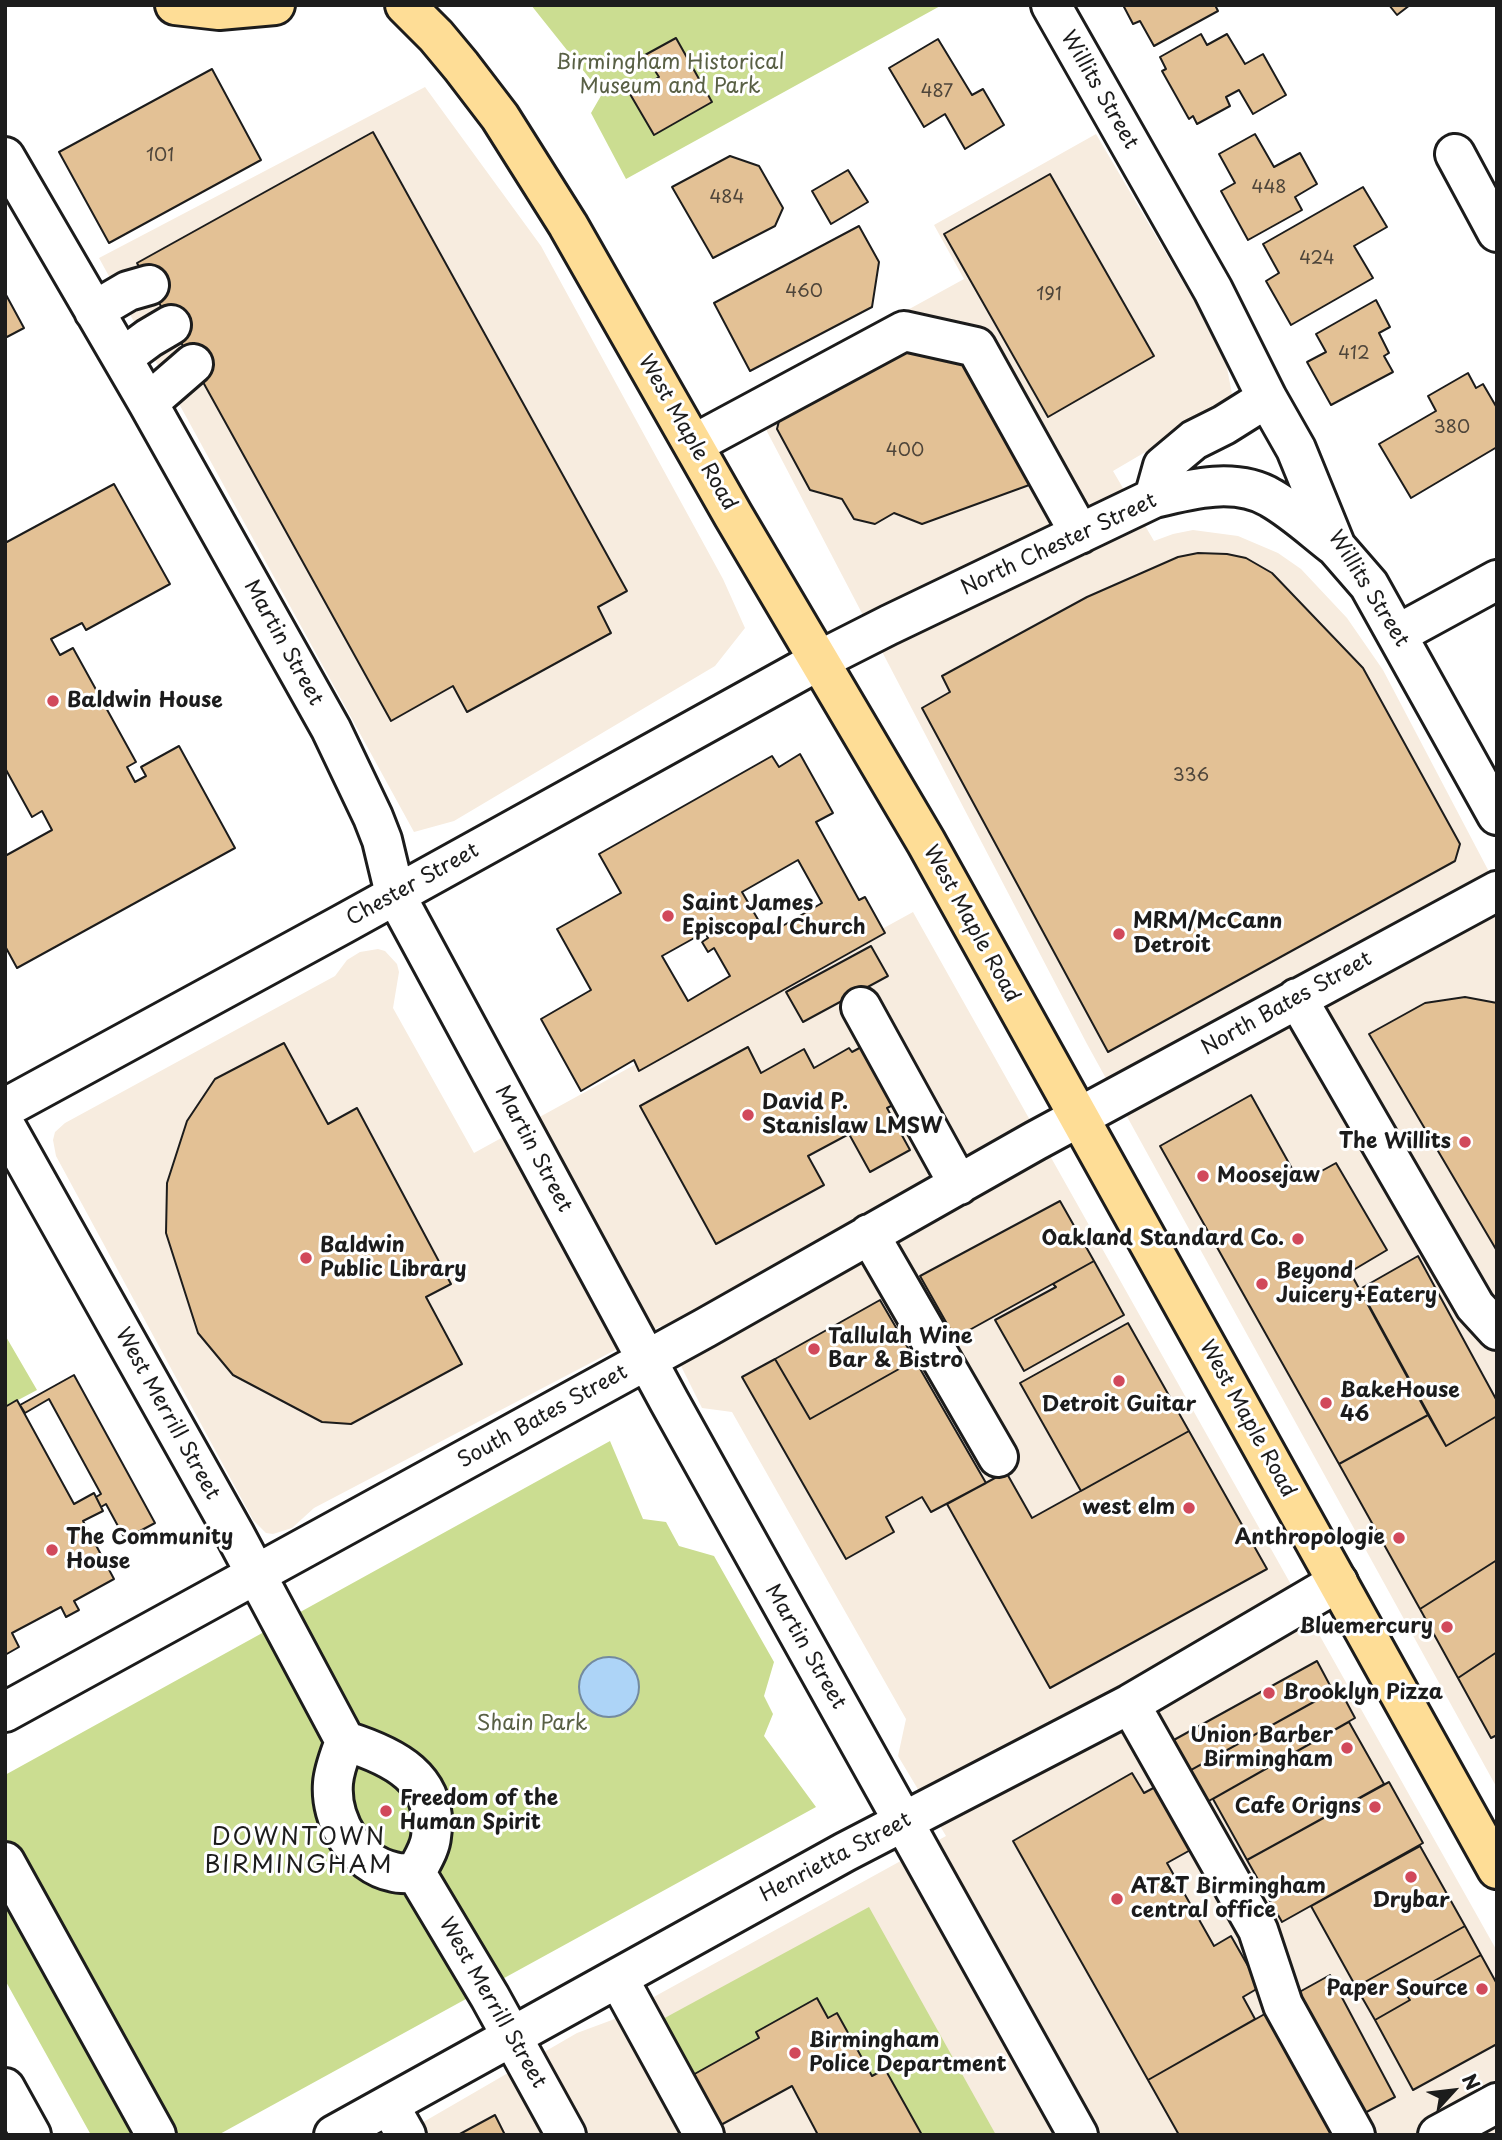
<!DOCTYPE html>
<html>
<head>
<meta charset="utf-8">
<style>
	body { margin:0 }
	#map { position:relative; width:1502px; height:2140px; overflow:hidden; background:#fff; font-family:"Playpen Sans",sans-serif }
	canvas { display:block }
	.frame { position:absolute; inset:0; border:7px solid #1c1c1c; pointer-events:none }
	.north { position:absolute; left:1418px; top:2056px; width:70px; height:70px; -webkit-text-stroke:5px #fff; paint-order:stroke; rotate:63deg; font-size:19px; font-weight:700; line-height:28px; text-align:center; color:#1c1c1c }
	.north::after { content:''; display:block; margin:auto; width:24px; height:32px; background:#1c1c1c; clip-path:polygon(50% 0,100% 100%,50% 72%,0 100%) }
</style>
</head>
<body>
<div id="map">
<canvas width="1502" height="2140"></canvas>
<div class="frame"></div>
<div class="north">N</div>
</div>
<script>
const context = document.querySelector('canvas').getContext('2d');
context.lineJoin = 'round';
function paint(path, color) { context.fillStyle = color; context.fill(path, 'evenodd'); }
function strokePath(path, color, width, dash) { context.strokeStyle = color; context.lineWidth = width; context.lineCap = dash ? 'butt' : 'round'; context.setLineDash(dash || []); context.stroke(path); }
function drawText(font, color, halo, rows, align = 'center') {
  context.font = font + ' "Playpen Sans",sans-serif'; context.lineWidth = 6; context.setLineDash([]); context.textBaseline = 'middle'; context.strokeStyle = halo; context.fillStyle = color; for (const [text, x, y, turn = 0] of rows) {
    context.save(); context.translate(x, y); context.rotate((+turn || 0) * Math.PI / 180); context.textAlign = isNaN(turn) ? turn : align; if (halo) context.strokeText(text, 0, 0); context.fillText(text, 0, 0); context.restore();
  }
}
paint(new Path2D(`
	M425,87l116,159 182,333 22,49 -30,38 -261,155 -40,11 -315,-574z
	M1096,134l118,201 11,22 7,37 -4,8 -11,8 -104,61 41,70 19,-7 20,-4 45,6 40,17 23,16 46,49 36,52 114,217v901l-410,-744 -338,-647 215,-118 -30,-54z
	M913,912l584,1039v184h-1096l176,-102 35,-13 334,-184 -48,-80 8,-37 -174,-307 -30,-4 -41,-82 -347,182 -22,20 -19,6 -7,-1 -13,-13 -13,-24 -184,-340 -3,-16 2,-8 10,-9 270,-147 12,-16 13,-8 18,-3 7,2 12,13 2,8 -6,36 81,145z`), '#f7ecdf');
paint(new Path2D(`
	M531,5h411l-316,174 -35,-66 11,-19z
	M5,1335l32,55 -32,17z
	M610,1441l33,78 23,3 13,24 35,10 60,106 -10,34 9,18 -9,22 52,71 -598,328h-127l-86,-155v-205z
	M869,1907l127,228h-74l-37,-66 -13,7 -44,-58 -11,-19 -58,39 -68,38 -30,-56z`), '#cbdd91');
const water = new Path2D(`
	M579 1687a30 30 0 1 1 60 0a30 30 0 1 1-60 0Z`);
paint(water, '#add4f7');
strokePath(water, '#738a9f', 2);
const building = new Path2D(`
	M1123,5h92l3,6 -64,35 -14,-25 -7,3z
	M1389,5h21l-13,10z
	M1201,34l6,11 20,-11 18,30 18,-10 23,41 -33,19 -14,-24 -13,7 4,9 -33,18 -4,-8 -4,3 -27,-48 4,-2 -6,-12z
	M676,38l36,64 -58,33 -24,-41 29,-17 -14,-22z
	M938,39l34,56 11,-6 21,36 -39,24 -20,-35 -21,13 -35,-59z
	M212,69l49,91 -152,83 -50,-91z
	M373,132l254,459 -29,16 13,26 -144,79 -14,-26 -62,35 -254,-458z
	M1255,134l19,33 26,-14 17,31 -22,13 7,13 -54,30 -27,-49 14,-8 -16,-29z
	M730,156l29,10 24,42 -8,18 -62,32 -41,-71z
	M848,170l20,32 -37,22 -19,-33z
	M1050,174l104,182 -106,61 -104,-183z
	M1363,187l24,40 -33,19 19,32 -82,47 -25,-44 13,-8 -16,-29z
	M859,226l20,36 -7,45 -122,64 -36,-68z
	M5,293l19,35 -19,10z
	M1376,300l14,27 -11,6 10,20 -5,3 9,16 -62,33 -24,-43 19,-10 -10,-18z
	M917,341l52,14 63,129 -110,40 -28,-11 -19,11 -21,-5 -12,-20 -32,-9 -33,-61 3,-12z
	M1468,373l8,15 7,-4 14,24v39l-86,51 -32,-54 57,-33 -8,-15z
	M114,484l56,100 -84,46 -4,-7 -31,16 9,16 13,-7 63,114 -9,5 8,15 11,-6 -5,-9 38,-21 56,102 -218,120 -12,-22v-90l47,-26 -10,-19 -10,6 -27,-49v-225z
	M1198,553l29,1 19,4 26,15 91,95 97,176 -5,17 -347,191 -186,-344 28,-16 -8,-16 145,-79 91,-40z
	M800,754l33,59 -17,9 43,78 6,-3 20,36 -246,138 -5,-11 -53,31 -40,-72 50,-29 -34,-61 64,-36 -22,-39 173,-98 7,11zM798,860l24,43 -55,32 -25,-43zM705,932l3,6 -6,4 6,10 6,-4 16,28 -42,25 -26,-45z
	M871,946l17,30 -85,46 -17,-30z
	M1465,997l32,6v248l-128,-217 56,-31z
	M284,1043l44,81 29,-16 94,176 -25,13 36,67 -111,60 -29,-2 -89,-47 -35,-42 -32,-100 1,-50 20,-62 28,-42z
	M865,1045l32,58 -10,5 23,42 -40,22 -21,-38 -41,22 16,29 -108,59 -76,-138 108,-59 13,26 43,-24 10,19 35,-20 3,4z
	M1251,1095l49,88 36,-20 51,87 -37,22 78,143 -89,49 -179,-318z
	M1060,1201l34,60 -139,77 -35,-62z
	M1418,1256l79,145v15l-51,30 -86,-157z
	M1094,1261l30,54 -100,56 -29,-51 61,-33 -3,-3z
	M880,1300l35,60 -105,59 -35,-60z
	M1128,1323l61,108 -108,60 -61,-108z
	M775,1359l35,60 105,-59 71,123 -55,29 -9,-15 -36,20 8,15 -48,27 -104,-182z
	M74,1375l81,148 -30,16 -19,-35 -5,3 -5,-10 5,-3 -52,-95 -24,14 -5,-8z
	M17,1400l57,104 20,-11 9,18 -20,10 31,58 -40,22 5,9 -13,7 -5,-10 -49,26 7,14 -14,8v-248z
	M1428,1415l18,31 51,-30v144l-77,49 -81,-145z
	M1189,1431l78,138 -217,119 -103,-184 59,-32 26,46z
	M1497,1560v92l-39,26 -38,-69z
	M1497,1652v83l-6,3 -33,-60z
	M1317,1661l16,30 -144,80 -17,-30z
	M1339,1688l16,30 -148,84 -18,-31z
	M1349,1722l35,62 -137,76 -34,-61z
	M1132,1773l12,20 15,-8 35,63 -27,15 47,83 17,-10 29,51 -17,10 12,22 -107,61 -135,-239z
	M1389,1782l34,61 -141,79 -35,-62z
	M1420,1846l45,80 -109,61 -45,-81z
	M1465,1926l16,29 -74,41 3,4 -35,20 -19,-33z
	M1481,1955l16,29v60l-84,46 -38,-70 35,-20 -3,-4z
	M1330,1975l65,122 -36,19 -65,-121z
	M817,1998l11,20 9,-5 35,63 13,-7 37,66h-104l-26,-49 -73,40 -28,-50 68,-38 -3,-6z
	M1270,2011l67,120 -7,4h-151l-31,-55z
	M495,2115l10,20h-47z`);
paint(building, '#e3c195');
strokePath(building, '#1c1c1c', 2);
const minor = new Path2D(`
	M1051,5l162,285 54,108 29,51 40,98 33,38 128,230
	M1455,154l42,78
	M5,157l143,246 183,326 42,88 9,23 13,54 274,507 409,734
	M94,311l34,-20 21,-6
	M122,358l27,-20 22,-13
	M148,403l45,-39
	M694,444l210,-113 72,16 104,187
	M1154,498l9,-32 31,-26 30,-15 43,-27
	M1398,634l99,-54
	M1297,998l178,308 22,24
	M861,1007l98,178
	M5,1108l338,-184 477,-264 69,-35 265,-127c36,-9 82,-21 117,0 23,13 44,33 65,49
	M5,1125l230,410 110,206c-5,14 -11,28 -12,42 -3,37 22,81 61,89 6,2 15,1 22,1l74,124 76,138
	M869,1234l129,223
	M1130,1704l128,226 25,75 72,130
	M5,1712l700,-384 330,-187 462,-250
	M345,1741c48,15 95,37 86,96 -1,12 -10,25 -15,36
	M5,1862l151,273
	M618,1978l86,157
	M5,2088l26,47
	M389,2105l17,30
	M334,2135l511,-283 285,-148 208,-122
	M1438,2135l59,-32`);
const major = new Path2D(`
	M175,5l44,5 56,-5
	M405,5l31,31 25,30 39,51 68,108 165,290 193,327 571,1027`);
strokePath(minor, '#1c1c1c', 44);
strokePath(major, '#1c1c1c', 44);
strokePath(minor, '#fff', 38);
strokePath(major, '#fedd96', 38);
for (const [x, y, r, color] of [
	[53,701,7,"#d1495b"],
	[668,916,7,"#d1495b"],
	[1119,934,7,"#d1495b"],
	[748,1115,7,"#d1495b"],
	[1465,1142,7,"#d1495b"],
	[1203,1176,7,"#d1495b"],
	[1298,1239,7,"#d1495b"],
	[306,1258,7,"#d1495b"],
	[1262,1284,7,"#d1495b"],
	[814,1349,7,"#d1495b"],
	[1119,1381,7,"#d1495b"],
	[1326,1403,7,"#d1495b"],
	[1189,1508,7,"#d1495b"],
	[1399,1538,7,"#d1495b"],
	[52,1550,7,"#d1495b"],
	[1447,1627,7,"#d1495b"],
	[1269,1693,7,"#d1495b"],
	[1347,1748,7,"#d1495b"],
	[1375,1807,7,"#d1495b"],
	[386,1811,7,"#d1495b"],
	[1411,1877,7,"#d1495b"],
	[1117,1899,7,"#d1495b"],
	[1482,1989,7,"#d1495b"],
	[795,2053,7,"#d1495b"]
]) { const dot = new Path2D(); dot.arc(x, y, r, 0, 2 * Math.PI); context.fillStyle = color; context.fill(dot); strokePath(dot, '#fff', 2.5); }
drawText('18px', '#4e453a', null, [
	["487",937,92],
	["101",160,156],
	["448",1269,188],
	["484",727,198],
	["424",1317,259],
	["460",804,292],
	["191",1049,295],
	["412",1354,354],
	["380",1452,428],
	["400",905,451],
	["336",1191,776]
]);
drawText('21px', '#596045', '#fff', [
	["Birmingham Historical",670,63],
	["Museum and Park",670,87],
	["Shain Park",532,1724]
]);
drawText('21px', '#1c1c1c', '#fff', [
	["Willits Street",1099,90,60],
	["West Maple Road",687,433,60],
	["North Chester Street",1059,545,-25],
	["Willits Street",1368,589,58],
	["Martin Street",283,643,61],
	["Chester Street",413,885,-29],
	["West Maple Road",971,924,61],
	["North Bates Street",1287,1004,-29],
	["Martin Street",533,1149,62],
	["West Merrill Street",167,1414,61],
	["South Bates Street",543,1417,-29],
	["West Maple Road",1247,1419,61],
	["Martin Street",805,1647,60],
	["Henrietta Street",836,1858,-28],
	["West Merrill Street",492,2003,60]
]);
drawText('bold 21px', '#1c1c1c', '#fff', [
	["Baldwin House",67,701],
	["Saint James",682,904],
	["Episcopal Church",682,928],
	["MRM/McCann",1133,922],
	["Detroit",1133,946],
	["David P.",762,1103],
	["Stanislaw LMSW",762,1127],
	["The Willits",1451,1142,"right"],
	["Moosejaw",1217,1176],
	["Oakland Standard Co.",1284,1239,"right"],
	["Baldwin",320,1246],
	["Public Library",320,1270],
	["Beyond",1276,1272],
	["Juicery+Eatery",1276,1296],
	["Tallulah Wine",828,1337],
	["Bar & Bistro",828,1361],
	["BakeHouse",1340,1391],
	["46",1340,1415],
	["Detroit Guitar",1119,1405,"center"],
	["west elm",1175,1508,"right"],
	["The Community",66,1538],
	["House",66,1562],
	["Anthropologie",1385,1538,"right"],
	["Bluemercury",1433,1627,"right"],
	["Brooklyn Pizza",1283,1693],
	["Union Barber",1333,1736,"right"],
	["Birmingham",1333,1760,"right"],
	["Freedom of the",400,1799],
	["Human Spirit",400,1823],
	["Cafe Origns",1361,1807,"right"],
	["AT&T Birmingham",1131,1887],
	["central office",1131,1911],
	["Drybar",1411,1901,"center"],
	["Paper Source",1468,1989,"right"],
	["Birmingham",809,2041],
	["Police Department",809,2065]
], 'left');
context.letterSpacing = '2px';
drawText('24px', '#1c1c1c', '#fff', [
	["DOWNTOWN",299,1838],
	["BIRMINGHAM",299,1866]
]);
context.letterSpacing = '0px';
</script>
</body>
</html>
